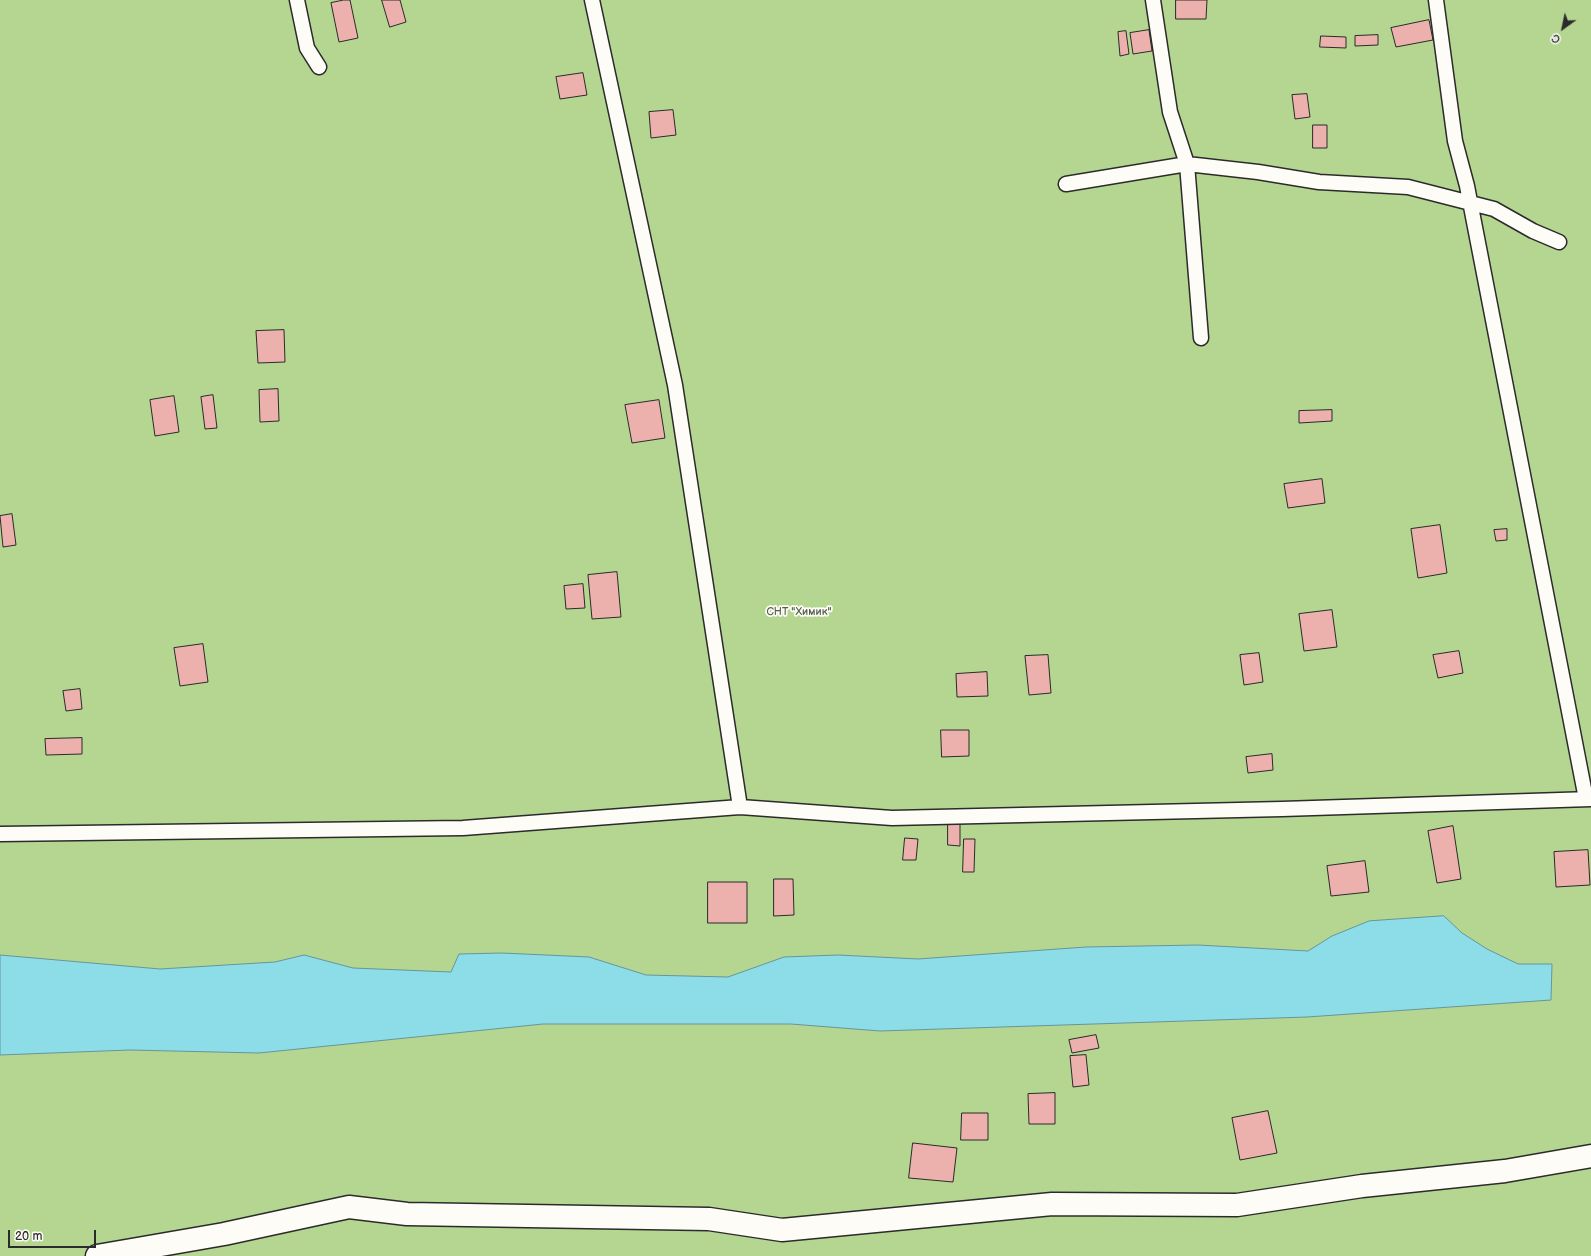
<!DOCTYPE html>
<html>
<head>
<meta charset="utf-8">
<style>
	body { margin:0 }
	#map { position:relative; width:1591px; height:1256px; overflow:hidden; background:#fdfcf7; font-family:"Balsamiq Sans",sans-serif }
	canvas { display:block }
	.north { position:absolute; left:1543px; top:8px; width:40px; height:40px; -webkit-text-stroke:3px #fdfcf7; paint-order:stroke; rotate:213deg; font-size:11px; font-weight:700; line-height:16px; text-align:center; color:#2b2b2b }
	.north::after { content:''; display:block; margin:auto; width:14px; height:18px; background:#2b2b2b; clip-path:polygon(50% 0,100% 100%,50% 72%,0 100%) }
	.scale { position:absolute; left:8px; top:1230px; width:88px; height:18px; box-sizing:border-box; border:2px solid #2b2b2b; border-top:0; padding-left:5px; font-size:12px; line-height:14px; white-space:nowrap; color:#2b2b2b; -webkit-text-stroke:3px #fdfcf7; paint-order:stroke }
</style>
</head>
<body>
<div id="map">
<canvas width="1591" height="1256"></canvas>
<div class="north">С</div>
<div class="scale">20 m</div>
</div>
<script>
const context = document.querySelector('canvas').getContext('2d');
context.lineJoin = 'round';
function paint(path, color) { context.fillStyle = color; context.fill(path, 'evenodd'); }
function strokePath(path, color, width, dash) { context.strokeStyle = color; context.lineWidth = width; context.lineCap = dash ? 'butt' : 'round'; context.setLineDash(dash || []); context.stroke(path); }
function drawText(font, color, halo, rows, align = 'center') {
  context.font = font + ' "Balsamiq Sans",sans-serif'; context.lineWidth = 3.5; context.setLineDash([]); context.textBaseline = 'middle'; context.strokeStyle = halo; context.fillStyle = color; for (const [text, x, y, turn = 0] of rows) {
    context.save(); context.translate(x, y); context.rotate((+turn || 0) * Math.PI / 180); context.textAlign = isNaN(turn) ? turn : align; if (halo) context.strokeText(text, 0, 0); context.fillText(text, 0, 0); context.restore();
  }
}
paint(new Path2D(`
	M0,0h1591v1256h-1591z`), '#b4d690');
const water = new Path2D(`
	M1444,916l18,17 25,16 31,15h34l-1,36 -244,17 -427,14 -89,-7h-248l-284,29 -130,-3 -129,5v-100l160,14 115,-7 29,-7 49,13 98,4 8,-18 43,-1 87,4 57,18 82,2 56,-20 54,-2 80,4 168,-12 112,-2 110,6 24,-15 37,-15z`);
paint(water, '#8ddde8');
strokePath(water, '#66969c', 1);
const building = new Path2D(`
	M344,0h6l8,38 -19,4 -8,-39z
	M382,0h18l6,22 -16,5z
	M1176,0h31l-1,19h-30z
	M1429,20l4,20 -37,7 -5,-19z
	M1149,30l3,21 -19,3 -3,-21z
	M1126,31l3,23 -9,2 -2,-24z
	M1378,35v10l-23,1v-10z
	M1321,36l25,1v11l-26,-1z
	M583,73l4,22 -27,4 -4,-22z
	M1307,94l3,23 -15,2 -3,-24z
	M673,110l3,25 -25,3 -2,-26z
	M1313,125h14v23h-14z
	M284,330l1,32 -27,1 -2,-32z
	M278,389l1,32 -19,1 -1,-32z
	M213,395l4,33 -12,1 -4,-32z
	M174,396l5,36 -24,4 -5,-36z
	M659,400l6,38 -33,5 -7,-38z
	M1332,410v11l-33,2v-12z
	M1322,479l3,24 -37,5 -4,-24z
	M12,514l4,31 -13,2 -3,-31z
	M1440,525l7,48 -29,5 -7,-49z
	M1507,529v11l-11,1 -2,-11z
	M617,572l4,45 -29,2 -4,-44z
	M583,584l2,24 -19,1 -2,-23z
	M1332,610l5,37 -33,4 -5,-37z
	M203,644l5,38 -28,4 -6,-38z
	M1459,651l4,22 -25,5 -5,-23z
	M1259,653l4,29 -19,3 -4,-30z
	M1048,655l3,38 -22,2 -4,-39z
	M987,672l1,24 -31,1 -1,-23z
	M80,689l2,20 -16,2 -3,-20z
	M941,730h28v26l-27,1z
	M82,738v16l-36,1 -1,-16z
	M1272,754l1,16 -25,3 -2,-16z
	M948,819h12v27l-12,-1z
	M1453,826l8,53 -24,4 -9,-52z
	M905,838l13,1 -2,21h-13z
	M964,839h11l-1,33h-11z
	M1588,850l2,35 -34,2 -2,-35z
	M1365,861l4,31 -38,4 -4,-30z
	M774,879h19l1,36 -20,1z
	M708,882h39v41h-39z
	M1096,1035l3,13 -27,5 -3,-13z
	M1086,1055l3,30 -16,2 -3,-31z
	M1055,1093v31h-26l-1,-30z
	M1268,1111l9,42 -37,7 -8,-42z
	M962,1113h26v27h-27z
	M913,1143l44,5 -4,34 -44,-4z`);
paint(building, '#ecb1ad');
strokePath(building, '#2b2b2b', 1);
const service = new Path2D(`
	M297,0l10,48 12,19
	M592,0l83,385 65,422
	M1153,0l17,112 17,52 14,174
	M1436,0l19,141 12,45 119,613
	M1066,184l121,-20 71,8 61,10 89,5 86,22 39,22 26,11
	M0,834l463,-6 277,-21 152,11 390,-9 309,-10`);
const minor = new Path2D(`
	M97,1256l127,-22 125,-27 58,7 302,5 73,11 270,-26 185,1 125,-19 143,-15 86,-15`);
strokePath(service, '#2b2b2b', 17);
strokePath(minor, '#2b2b2b', 25);
strokePath(service, '#fdfcf7', 14);
strokePath(minor, '#fdfcf7', 22);
drawText('11px', '#545e49', '#fdfcf7', [
	["СНТ \"Химик\"",799,612]
]);
</script>
</body>
</html>
